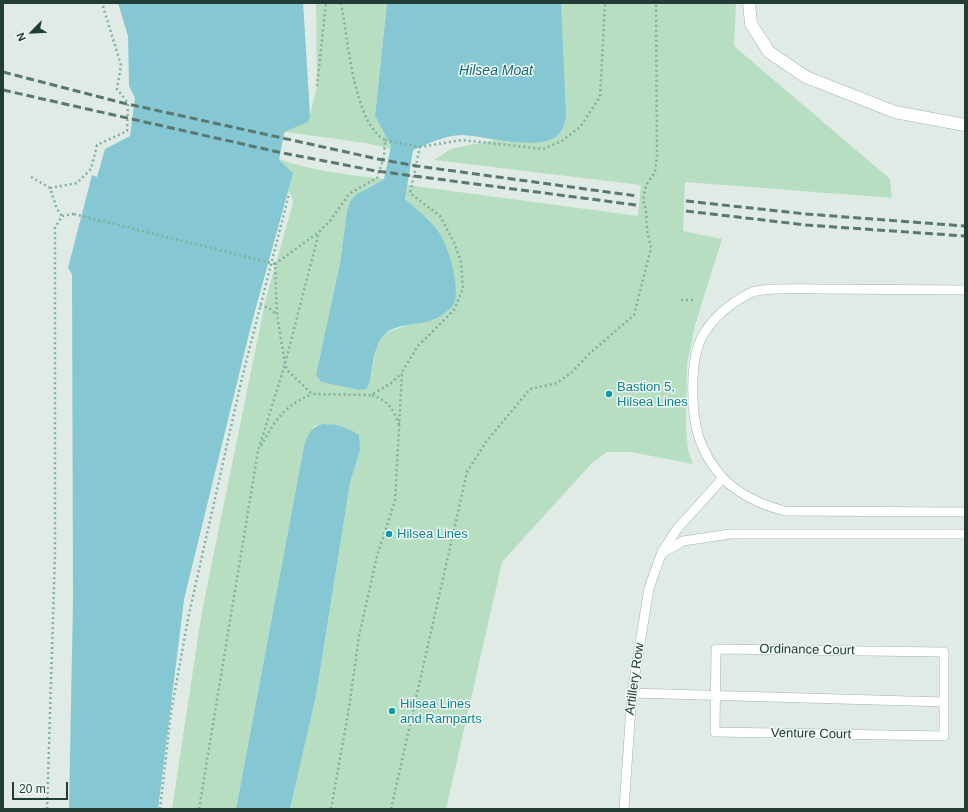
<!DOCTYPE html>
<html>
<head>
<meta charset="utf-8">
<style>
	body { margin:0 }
	#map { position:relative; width:968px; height:812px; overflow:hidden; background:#e0ebe6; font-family:Arial,sans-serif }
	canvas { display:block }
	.frame { position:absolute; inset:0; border:4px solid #203c34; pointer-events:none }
	.north { position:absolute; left:12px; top:12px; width:40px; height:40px; -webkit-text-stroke:3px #f0f8f4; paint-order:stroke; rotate:246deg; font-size:11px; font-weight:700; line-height:16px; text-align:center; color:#203c34 }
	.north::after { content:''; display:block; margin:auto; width:14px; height:18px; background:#203c34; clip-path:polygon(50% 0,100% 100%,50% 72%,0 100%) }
	.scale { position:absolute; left:12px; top:782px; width:56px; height:18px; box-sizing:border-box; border:2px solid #203c34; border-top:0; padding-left:5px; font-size:12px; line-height:14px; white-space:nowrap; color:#203c34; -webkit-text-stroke:3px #f0f8f4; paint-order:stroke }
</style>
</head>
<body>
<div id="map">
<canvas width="968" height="812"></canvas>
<div class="frame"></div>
<div class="north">N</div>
<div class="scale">20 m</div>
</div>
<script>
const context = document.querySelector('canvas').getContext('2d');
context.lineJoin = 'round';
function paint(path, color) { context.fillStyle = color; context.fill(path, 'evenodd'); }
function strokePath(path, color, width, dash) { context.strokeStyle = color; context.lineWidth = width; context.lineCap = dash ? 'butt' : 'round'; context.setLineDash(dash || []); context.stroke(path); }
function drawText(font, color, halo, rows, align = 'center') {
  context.font = font + ' Arial,sans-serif'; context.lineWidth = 3; context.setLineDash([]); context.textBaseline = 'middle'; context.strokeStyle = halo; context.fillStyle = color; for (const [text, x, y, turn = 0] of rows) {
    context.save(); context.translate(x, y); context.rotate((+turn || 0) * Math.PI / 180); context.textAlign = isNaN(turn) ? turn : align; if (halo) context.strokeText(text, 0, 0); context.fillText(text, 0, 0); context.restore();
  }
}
paint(new Path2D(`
	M303,3l7,112 7,-29 -1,-83h71l-12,113 16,30v3l-25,-6 -81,-11 -6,27c34,12 70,16 105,20l-21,11 -16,21 -7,52 -24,112 5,7 38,8 10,-6 8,-38 7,-12 22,-9 27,-5 16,-9 -10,-79 -34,-33 2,-14 231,31 3,-31 -207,-25 17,-11 47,-10 18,-136h220l-2,43 156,133 2,19 -207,-16 -2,49 39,8 -27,86 -8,39 -1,65 2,21 5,14 -62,-12h-24l-15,11 -90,99 -56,247h-156l26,-113 34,-213 10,-33 -10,-21c-13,-4 -23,-6 -36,-3l-10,20 -68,363h-64l30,-198 64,-313 27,-95 -2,-8 -3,-4 -27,95 -77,313 -26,210h-30z`), '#b8dec2');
paint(new Path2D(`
	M118,3h185l7,113 -2,6 -24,10 -5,28 14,13 -43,156 -66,270 -26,210h-89l4,-209 -1,-326 -4,-6 24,-93 5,2 8,-28 25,-13 5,-38 -6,-12 -1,-50z
	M387,3h174l5,113c-1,7 -3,14 -8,19 -18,17 -73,1 -96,0 -17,0 -34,9 -49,15l-8,49c11,10 24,20 33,32 10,13 23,57 16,72 -4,8 -11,12 -19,16 -15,7 -38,3 -51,16 -11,12 -11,34 -15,49l-3,5 -7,1 -38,-8 -5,-7 24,-112 7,-52 4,-11 6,-6 27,-15 7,-33 -16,-30z
	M323,424c14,0 24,3 36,11l1,15 -10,33 -34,213 -26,113h-54l68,-363c4,-12 7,-19 19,-22z`), '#85c8d3');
const lane = new Path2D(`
	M965,290c-49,0 -99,-1 -148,-1 -15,0 -55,-2 -67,4 -19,10 -36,23 -47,42 -14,24 -12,77 -4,103 5,14 14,29 23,39 17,18 40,28 63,34l180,1
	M664,552l19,-11 47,-7h232
	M716,649l228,3v84l-229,-4z
	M632,693l312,9
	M624,809l8,-116 17,-105 13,-36 15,-23 46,-51`);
const street = new Path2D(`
	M749,3l2,21 18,28 37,25 89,35 70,13`);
strokePath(lane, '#a3b3ad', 10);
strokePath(street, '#a3b3ad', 13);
strokePath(new Path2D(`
	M341,3c7,34 12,120 44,137l-1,17 -7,21 -28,16 -19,27 -11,11 -44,32 2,51 8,49 2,6 25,24 59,1 19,-11 12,-11
	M317,86l9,-83
	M385,140l35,7 42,-7 81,9 17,-7 20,-15 20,-30 5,-94
	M31,177l19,11 7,21 5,7
	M50,188l27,-5 14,-14 6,-24 30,-14 1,-28 -11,-14 4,-24 -19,-62
	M62,216l12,-2
	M681,300h13
	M260,305l9,3 8,7
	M372,395c18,7 21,14 28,32
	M261,446c14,-26 24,-41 51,-52
	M47,809l8,-255v-326l7,-12
	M160,809l11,-97 18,-98 53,-236 47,-184
	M199,809l59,-358 27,-87 34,-132
	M331,809l18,-101 10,-72 18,-80 18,-55 7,-129 16,-26 36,-36 9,-22 -2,-26 -7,-20 -14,-26 -30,-23 10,-46
	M391,809l76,-337 19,-30 44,-53 27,-6 15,-11 17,-18 45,-39 17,-67 -4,-18 -1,-20 -3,-10 3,-15 9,-13 2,-16 -1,-153`), '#7fb0a0', 2.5, [2, 3]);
strokePath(lane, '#fff', 9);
strokePath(street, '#fff', 12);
strokePath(new Path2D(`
	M3,72l120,31 255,56 39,7 220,30
	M3,90l275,62 98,19 260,34
	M686,201l120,13 159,12
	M686,211l120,14 159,11`), '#5a7870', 3, [8, 4]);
strokePath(new Path2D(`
	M74,214l201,50`), '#7fb0a0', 2.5, [2, 3]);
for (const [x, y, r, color] of [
	[609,394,4,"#0f9aa8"],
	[389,534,4,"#0f9aa8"],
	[392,711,4,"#0f9aa8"]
]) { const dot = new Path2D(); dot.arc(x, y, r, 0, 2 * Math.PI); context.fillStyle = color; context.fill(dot); strokePath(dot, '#f0f8f4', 1.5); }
drawText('13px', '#0d838f', '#f0f8f4', [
	["Bastion 5,",617,387],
	["Hilsea Lines",617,402],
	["Hilsea Lines",397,534],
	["Hilsea Lines",400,704],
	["and Ramparts",400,719]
], 'left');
drawText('13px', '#203c34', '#f0f8f4', [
	["Ordinance Court",807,650,1],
	["Artillery Row",635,679,-82],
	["Venture Court",811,734,1]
]);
drawText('italic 14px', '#186b7a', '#f0f8f4', [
	["Hilsea Moat",496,71]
]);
</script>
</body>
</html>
